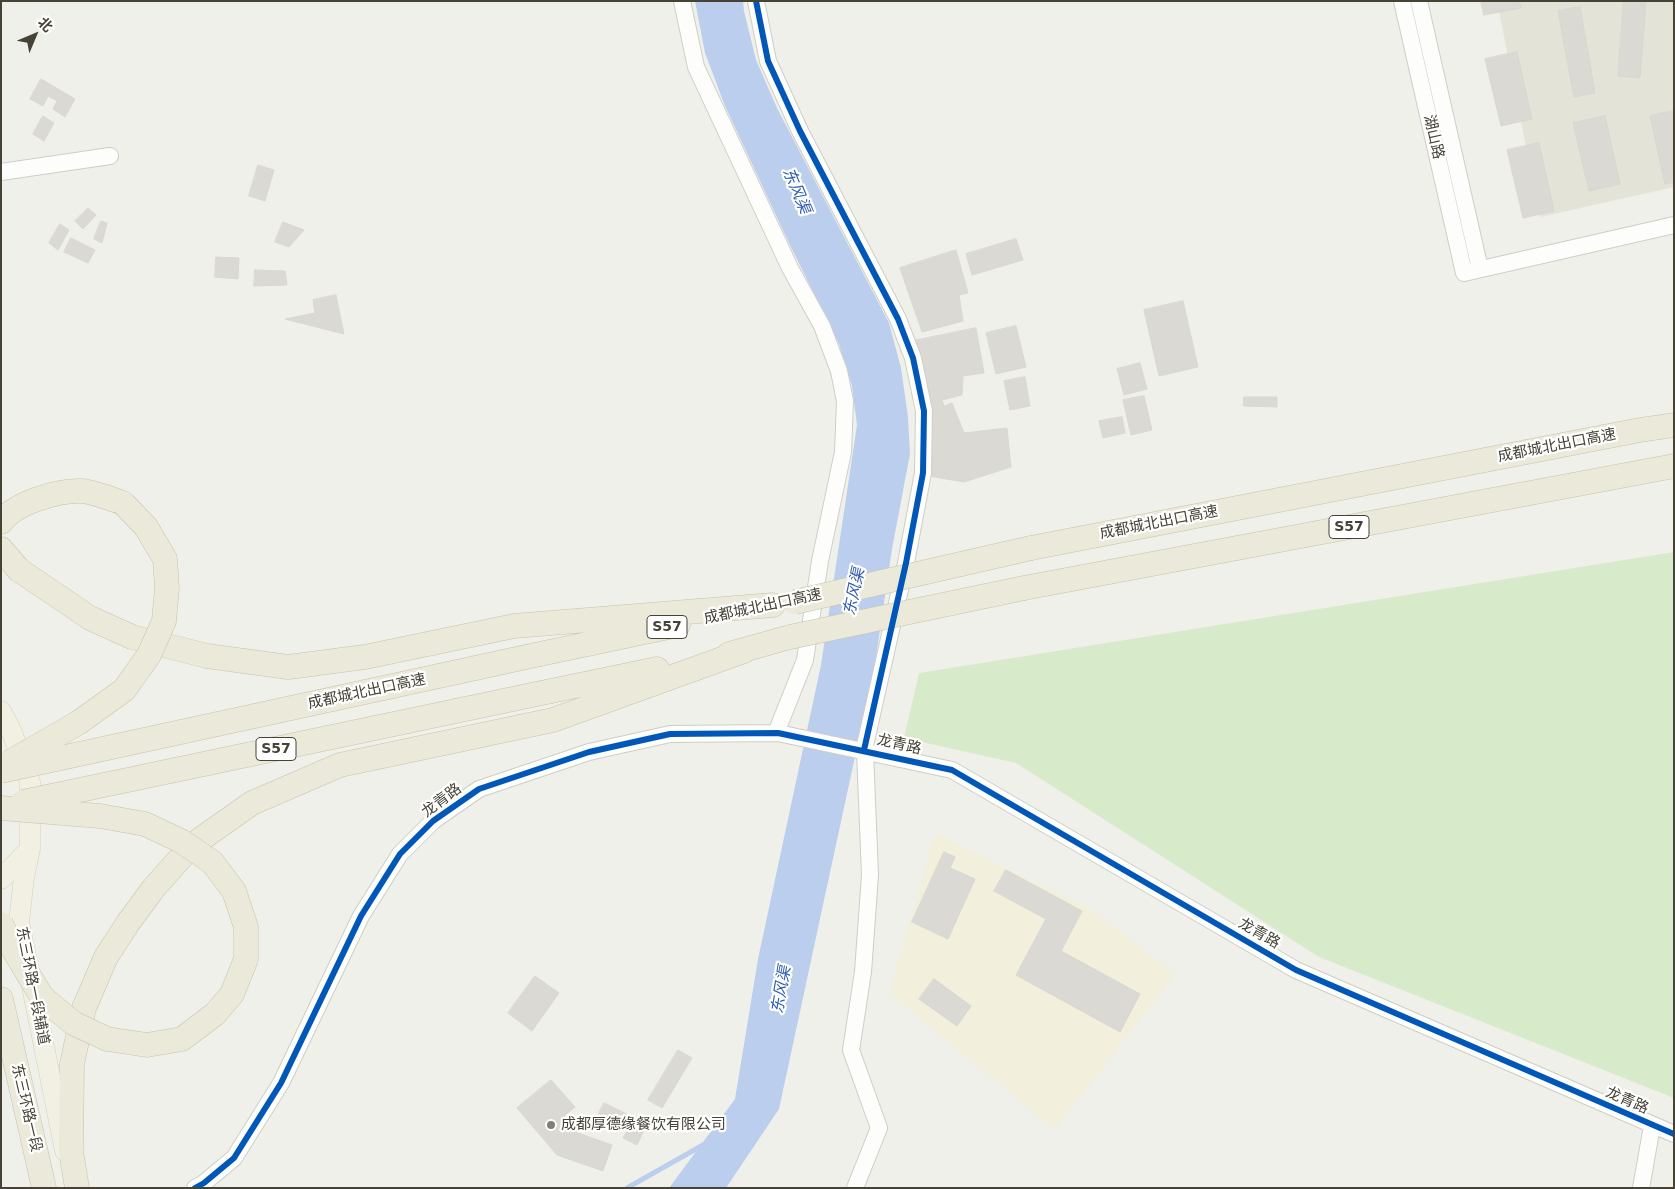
<!DOCTYPE html>
<html>
<head>
<meta charset="utf-8">
<style>
	body { margin:0 }
	#map { position:relative; width:1675px; height:1189px; overflow:hidden; background:#f0f0ea; font-family:"DejaVu Sans","Noto Sans SC",sans-serif }
	canvas { display:block }
	.frame { position:absolute; inset:0; border:2px solid #464336; pointer-events:none }
	.north { position:absolute; left:10px; top:10px; width:50px; height:50px; -webkit-text-stroke:4px #fff; paint-order:stroke; rotate:45deg; font-size:14px; font-weight:700; line-height:20px; text-align:center; color:#464336 }
	.north::after { content:''; display:block; margin:auto; width:18px; height:22px; background:#464336; clip-path:polygon(50% 0,100% 100%,50% 72%,0 100%) }
</style>
</head>
<body>
<div id="map">
<canvas width="1675" height="1189"></canvas>
<div class="frame"></div>
<div class="north">北</div>
</div>
<script>
const context = document.querySelector('canvas').getContext('2d');
context.lineJoin = 'round';
function paint(path, color) { context.fillStyle = color; context.fill(path, 'evenodd'); }
function strokePath(path, color, width, dash) { context.strokeStyle = color; context.lineWidth = width; context.lineCap = dash ? 'butt' : 'round'; context.setLineDash(dash || []); context.stroke(path); }
function drawText(font, color, halo, rows, align = 'center') {
  context.font = font + ' "DejaVu Sans","Noto Sans SC",sans-serif'; context.lineWidth = 4.5; context.setLineDash([]); context.textBaseline = 'middle'; context.strokeStyle = halo; context.fillStyle = color; for (const [text, x, y, turn = 0] of rows) {
    context.save(); context.translate(x, y); context.rotate((+turn || 0) * Math.PI / 180); context.textAlign = isNaN(turn) ? turn : align; if (halo) context.strokeText(text, 0, 0); context.fillText(text, 0, 0); context.restore();
  }
}
paint(new Path2D(`
	M1497,1h177v186l-134,30z`), '#e4e3d7');
paint(new Path2D(`
	M935,833l154,75 86,66 -120,156 -166,-137z`), '#f3efdd');
paint(new Path2D(`
	M1674,552v546l-355,-141 -303,-194 -112,-25 15,-65z`), '#d7ebcb');
paint(new Path2D(`
	M695,1h48l1,10 12,49 21,48 112,215 12,45 7,49 2,37 -18,95 -17,115 -96,445 -53,79h-57l66,-89 23,-140 63,-294 36,-240 -5,-39 -13,-42 -51,-103 -63,-135 -20,-53z`), '#bcceee');
strokePath(new Path2D(`
	M627,1188l76,-43`), '#bcceee', 5);
const building = new Path2D(`
	M1481,1h38l2,7 -37,7z
	M1624,1l22,1 -6,76 -22,-2z
	M1580,7l15,86 -21,4 -16,-86z
	M1517,52l15,67 -31,7 -16,-67z
	M41,79l34,20 -10,18 -12,-8 4,-8 -9,-5 -5,10 -13,-7z
	M1674,111v71l-9,2 -15,-68z
	M43,116l11,7 -10,18 -11,-7z
	M1605,116l15,68 -31,7 -16,-68z
	M1539,143l15,68 -31,7 -16,-68z
	M258,165l16,5 -9,31 -16,-5z
	M88,208l8,7 -13,14 -8,-8z
	M101,221l6,2 -5,20 -8,-4z
	M283,222l21,8 -15,17 -14,-5z
	M60,224l9,6 -11,20 -9,-7z
	M71,238l24,12 -7,13 -24,-11z
	M1016,239l7,21 -51,15 -6,-21z
	M956,250l12,43 -9,2 4,26 -41,11 -22,-64z
	M216,257l23,1 -1,21 -23,-2z
	M255,270l30,1 2,14 -33,1z
	M336,295l8,39 -59,-15 30,-6 -2,-13z
	M1183,301l15,66 -39,9 -15,-66z
	M1016,326l10,41 -30,7 -10,-41z
	M976,328l8,45 -21,3 -1,19 -20,5 2,6 8,-3 12,30 43,-5 4,39 -47,15 -35,-6 -16,-135z
	M1140,363l7,26 -23,6 -7,-26z
	M1025,377l5,29 -20,4 -6,-29z
	M1144,396l8,34 -21,5 -8,-35z
	M1244,397h33v10l-33,-1z
	M1122,417l3,16 -22,5 -4,-17z
	M944,852l11,5 -5,11 25,11 -27,60 -36,-17z
	M1006,870l76,41 -21,40 79,43 -20,38 -104,-57 30,-56 -52,-28z
	M535,976l24,17 -27,38 -24,-18z
	M934,979l37,27 -14,20 -38,-27z
	M678,1050l14,8 -30,50 -14,-8z
	M551,1080l24,27 -11,9 14,17 34,12 -9,26 -46,-16 -40,-47z
	M604,1103l43,21 -10,21 -14,-7 4,-7 -30,-14z`);
paint(building, '#dad9d3');
strokePath(building, '#d8d7d0', 1);
const minor = new Path2D(`
	M682,1l14,66 94,201 32,58 17,45 6,30 -2,51 -23,109 -15,99 -29,73
	M756,1l12,60 32,70 98,188 15,39 11,53 -1,62 -17,90 -42,187
	M1402,1l62,272 210,-48
	M1419,1l61,268
	M1,172l109,-16
	M195,1188l9,-5 30,-25 47,-75 80,-167 39,-62 33,-33 46,-32 110,-37 81,-18 108,-1 174,37 344,200 378,164
	M855,1188l24,-60 -28,-78 12,-78 7,-97 -5,-124
	M1641,1188l11,-62`);
const major = new Path2D(`
	M1,711l10,19 19,52v67l-6,28 -5,45 46,229
	M1,879l28,-29`);
const highway = new Path2D(`
	M1,522c14,-19 57,-32 81,-31 12,1 29,8 41,12
	M1031,548l609,-118 34,-5
	M1,549l18,21 71,48 42,19 75,19 81,11 77,-10 149,-31 259,-21
	M1024,588l650,-122
	M540,654l138,-29
	M729,654l61,-17
	M551,691l106,-22
	M1,999l43,189
	M77,1188l-6,-37 1,-87 12,-56 22,-51 22,-34 25,-34 38,-43 61,-43 88,-38 213,-45 191,-69`);
strokePath(minor, '#cecec7', 18);
strokePath(major, '#d2d0b8', 21);
strokePath(highway, '#c7c3a6', 25);
strokePath(minor, '#fdfdfc', 16);
strokePath(major, '#f1f0e3', 20);
strokePath(highway, '#ebe9da', 24);
const highwayBridge = new Path2D(`
	M795,602l236,-54
	M790,637l234,-49
	M10,762l68,-39 46,-33 25,-35 15,-34 3,-33 -2,-29 -19,-32 -23,-24
	M1,771l539,-117
	M23,802l528,-111
	M1,808l99,8 45,8 36,17 31,21 22,29 12,36v32l-14,35 -17,20 -33,25 -35,6 -40,-6 -34,-16 -31,-26 -30,-50 -11,-23`);
strokePath(highwayBridge, '#c7c3a6', 25, []);
strokePath(highwayBridge, '#ebe9da', 24);
strokePath(new Path2D(`
	M756,1l12,60 32,70 98,188 15,39 11,53 -1,62 -17,90 -42,187
	M195,1188l9,-5 30,-25 47,-75 80,-167 39,-62 33,-33 46,-32 110,-37 81,-18 108,-1 174,37 344,200 378,164`), '#0057b8', 6);
for (const [x, y, r, color] of [
	[551,1125,5,"#828075"]
]) { const dot = new Path2D(); dot.arc(x, y, r, 0, 2 * Math.PI); context.fillStyle = color; context.fill(dot); strokePath(dot, '#fff', 2); }
for (const [x, y, w] of [
	[1349,527,40],
	[667,627,40],
	[276,749,40]
]) { const box = new Path2D(); box.roundRect(x - w / 2, y - 11.5, w, 23, 4); context.fillStyle = '#fff'; context.fill(box); strokePath(box, '#464336', 1); }
drawText('bold 14px', '#464336', null, [
	["S57",1349,527],
	["S57",667,627],
	["S57",276,749]
]);
drawText('15px', '#464336', '#fff', [
	["湖山路",1433,137,77],
	["成都城北出口高速",1557,446,-11],
	["成都城北出口高速",1159,523,-11],
	["成都城北出口高速",763,607,-12],
	["成都城北出口高速",367,692,-12],
	["龙青路",899,745,13],
	["龙青路",442,801,-37],
	["龙青路",1259,934,30],
	["东三环路一段辅道",32,986,79],
	["龙青路",1627,1101,24],
	["东三环路一段",26,1108,77]
]);
drawText('15px', '#464336', '#fff', [
	["成都厚德缘餐饮有限公司",561,1125]
], 'left');
drawText('italic 16px', '#315eb0', '#fff', [
	["东风渠",796,191,67],
	["东风渠",855,592,-78],
	["东风渠",782,990,-80]
]);
</script>
</body>
</html>
